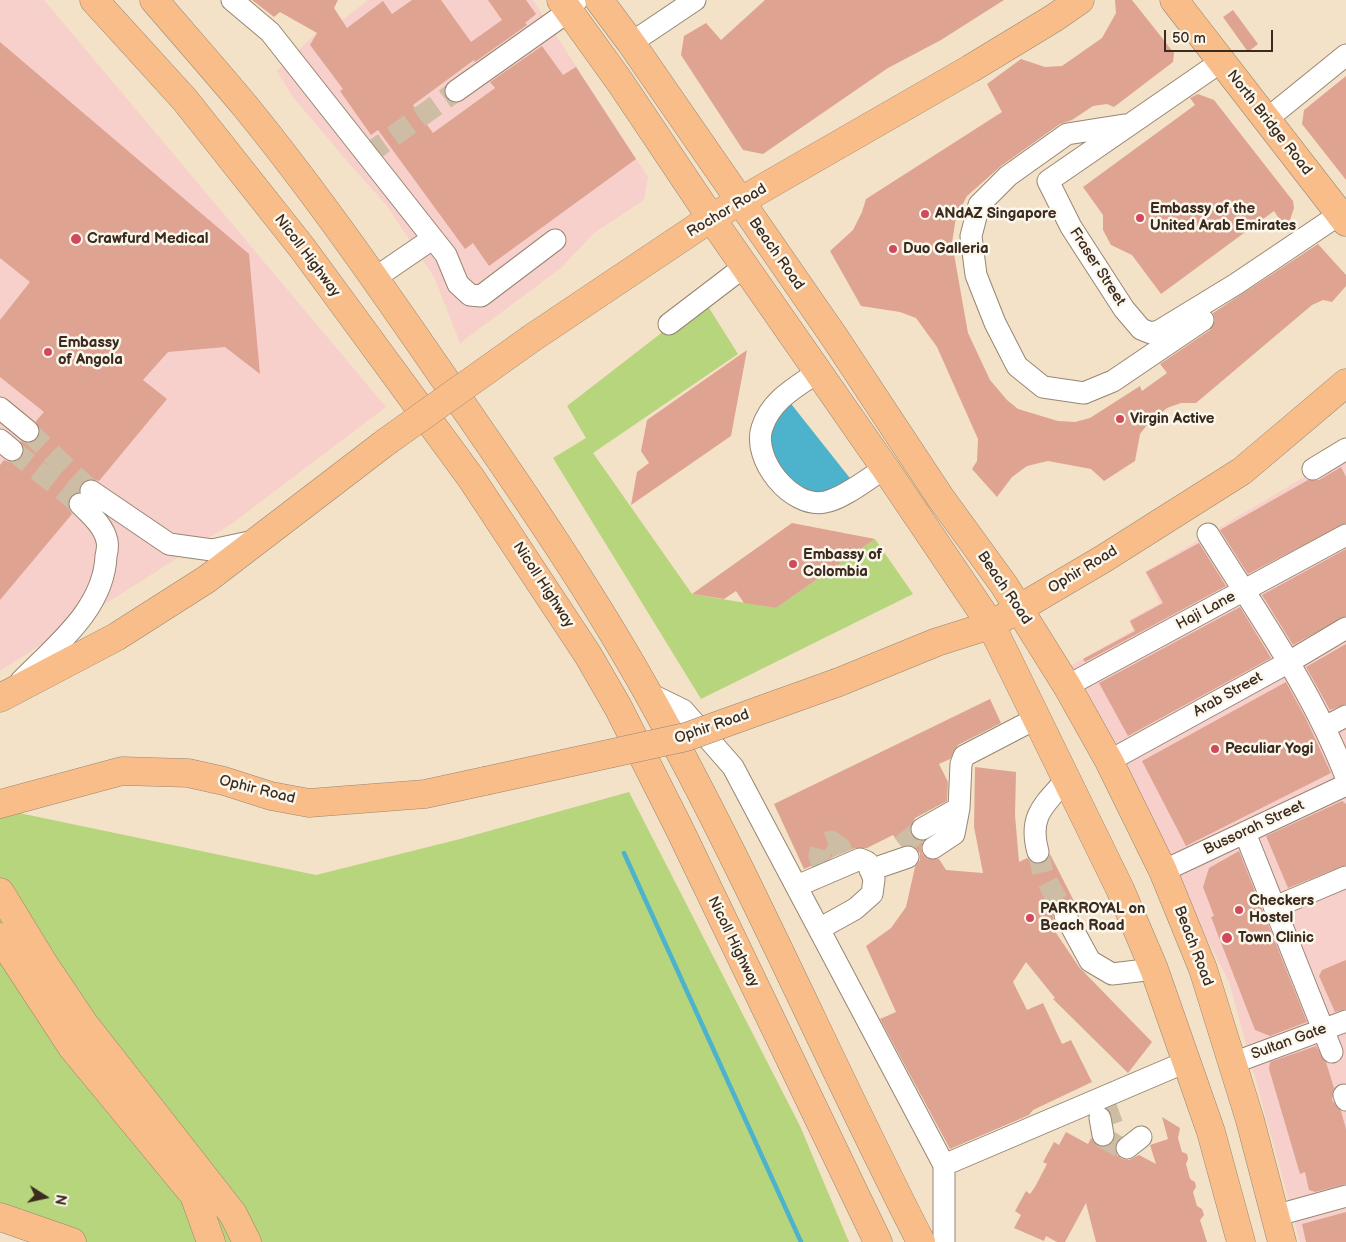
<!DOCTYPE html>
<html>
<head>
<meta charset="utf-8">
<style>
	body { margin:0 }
	#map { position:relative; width:1346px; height:1242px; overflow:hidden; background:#f3e2c7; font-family:"Balsamiq Sans",sans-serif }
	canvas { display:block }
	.north { position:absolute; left:20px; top:1172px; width:50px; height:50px; -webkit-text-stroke:4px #fbf7ec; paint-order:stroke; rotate:100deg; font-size:14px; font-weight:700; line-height:20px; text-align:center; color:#3b2a1e }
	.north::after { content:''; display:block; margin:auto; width:18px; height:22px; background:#3b2a1e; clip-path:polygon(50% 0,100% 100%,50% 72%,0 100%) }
	.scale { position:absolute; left:1164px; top:30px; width:109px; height:22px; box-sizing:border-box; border:2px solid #3b2a1e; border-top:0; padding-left:6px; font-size:15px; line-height:18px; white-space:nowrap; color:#3b2a1e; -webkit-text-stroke:4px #fbf7ec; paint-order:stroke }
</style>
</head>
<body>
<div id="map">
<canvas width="1346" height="1242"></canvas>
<div class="north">N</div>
<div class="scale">50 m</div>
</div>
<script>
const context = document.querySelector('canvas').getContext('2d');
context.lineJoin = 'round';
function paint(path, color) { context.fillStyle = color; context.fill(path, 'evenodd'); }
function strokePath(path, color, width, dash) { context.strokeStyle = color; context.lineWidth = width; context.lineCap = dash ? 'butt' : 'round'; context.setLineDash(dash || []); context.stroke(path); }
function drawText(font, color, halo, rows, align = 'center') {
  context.font = font + ' "Balsamiq Sans",sans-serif'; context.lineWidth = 5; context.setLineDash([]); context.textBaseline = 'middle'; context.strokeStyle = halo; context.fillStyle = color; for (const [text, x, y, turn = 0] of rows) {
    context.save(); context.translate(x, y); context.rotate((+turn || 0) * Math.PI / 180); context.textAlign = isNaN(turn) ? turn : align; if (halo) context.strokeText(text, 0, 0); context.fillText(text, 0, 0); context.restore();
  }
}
paint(new Path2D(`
	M0,0h44l342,407 -152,115 -234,149z
	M368,0h165l115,177 -4,23 -50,33 -33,35 -101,75 -26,-66 -47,-71 -40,-45 -55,-65 -15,-25 40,-39 6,3z
	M1346,452v790h-46l-71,-260 -71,-140 -95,-172 70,-40 -4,-10 31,-17 -15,-31z`), '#f7d0cb');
paint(new Path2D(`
	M704,300l34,54 -145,99 99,141 84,14 99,-69 38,55 -212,105 -148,-241 33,-20 -19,-32z
	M629,792l171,334 49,116h-764l-85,-16v-417l316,66 144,-36z`), '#b7d57c');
paint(new Path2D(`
	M788,400l65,82 -16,8 -18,3 -17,-4 -16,-9 -17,-31 5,-34z`), '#4db2cc');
strokePath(new Path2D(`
	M624,853l177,389`), '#4db2cc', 4.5);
paint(new Path2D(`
	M252,0h86l-4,8 13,20 36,-27 9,13 20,-14h29l30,42 31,-22 -14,-20h38l10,14 -11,9 2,2 -52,37 -1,-2 -61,45 20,28 62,-45 -5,-6 52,-36 21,29 13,-8 60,92 -147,107 -16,-23 -8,6 -87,-119 -7,5 -31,-44 3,-2 -33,-44 7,-12 -37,-21 -6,5z
	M765,0h239l-63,40 -53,28 -125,86 -20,-4 -62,-95 3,-19 22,-13 15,17z
	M1115,0h17l42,53 -1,9 -59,45 -7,-3 -14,2 -21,14 -12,4 -59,42 -34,30 -11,21 -4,26 16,90 22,47 17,20 11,9 40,12 17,1 15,-4 50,-32 2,5 25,-18 -7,-9 50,-34 5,-10 -2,-7 105,-69 28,31v11l-14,16 -9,-2 -11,5 -116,98h-15l-14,5 -20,17 -7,9 -5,27 -31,20 -13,-12 -43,-8 -21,5 -15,11 -15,20 -25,-28 5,-8 1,-22 -41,-92 -21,-29 -16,-6 -39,-6 -31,-55 23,-21 9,-18 4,-13 136,-87 -15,-28 34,-25 24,8 17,-1 40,-28 14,-25z
	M1233,10l25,34 -10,8 -25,-35z
	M0,42l249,212 11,120 -35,-27 -57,5 -25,28 24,19 -68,82 -7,-2 -7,1 -5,4 -1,8 -8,4 -3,11 4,7 -72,86v-135l4,-5 6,2 11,-4 3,-6 -4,-11 6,2 11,-4 3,-6 -4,-12 8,-9 -44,-35v-57l30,-38 -30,-24z
	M1346,76v104l-44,-56 2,-14z
	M1198,94l16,6 79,101 1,7 -4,12 -6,6 -10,-15 -113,83 -29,-39 -21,-10 -8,-15v-15l-20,-28 112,-82 -5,-7z
	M747,350l-16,86 -100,69 6,-33 12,-9 -8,-12 6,-31z
	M1341,467l5,10v46l-98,51 -28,-44 88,-50h11z
	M792,523l83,16 -99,69 -32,-5 -8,-12 -12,8 -32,-5z
	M1199,543l27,43 -141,76 -2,-3 52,-28 -5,-10 33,-18 -17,-31z
	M1346,549v67l-53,29 -31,-50z
	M1240,607l31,51 -143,78 -29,-53z
	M1346,644v60l-16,6 -24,-43z
	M1286,682l20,37 25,54 -145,73 -44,-85z
	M990,699l11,24 -43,22 -8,14 -11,5 9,18 -1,19 -32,17 -5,10 1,7 5,5 7,1 -2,7 2,7 5,4h11l7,11 37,3 -9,-46 1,-60 41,5 -1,43 4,47 8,-4 7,6h7l6,-3 3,-7 27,53 -2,1 -9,-5 -7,1 -6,10 1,8 -4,2 29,43 73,75 -24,31 -75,-74 2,-1 -29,-36 -13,20 14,28 16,-7 19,41 9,-4 21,42 -59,28 -4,5 -79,34 -70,-130 16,-7 -30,-66 25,-18 15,-21 9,-40 5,-7v-7l-9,-8 -10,1 -8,-11 -26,13h-12l-51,21 -30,-65z
	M1342,801l4,3v61l-58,23 -22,-52z
	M1239,851l68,171 -37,14 -15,-6 -44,-113 3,-1 -11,-29 6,-19z
	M1346,960v49l-11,3 -16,-36 3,-6z
	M1316,1046l10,16 8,26 -2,12 9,11 5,18v55l-31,8 -6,-2 -4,-18 -5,2 -31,-105 1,-7z
	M1162,1117l18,11 -2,10 4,14 5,2 1,5 -2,5 4,15 5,3 1,5 -3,5 4,14 5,3 2,6 -4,5 7,22h-111l-10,-39 -21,39h-8l-11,-6 -2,5 -30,-13 7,-13 -6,-4 11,-20 4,3 5,-7 12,-23 -4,-2 11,-20 5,3 7,-13 22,12 3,-6 8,9h7l8,-6 2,1 -1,7 2,6 5,4 7,1 10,-5 17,9 -6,-19 18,-6z
	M1346,1212v30h-40l-4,-18z`), '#dfa392');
strokePath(new Path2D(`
	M367,155l89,-64
	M28,431l63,60
	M12,450l68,54
	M901,846l21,-17
	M1038,852l5,21 22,42
	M824,869l-5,-13 3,-12 9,-3 9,6 5,12
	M1100,1118l19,-7
	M1103,1135l1,3 17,10h6`), '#cebda5', 21, [21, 11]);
const minor = new Path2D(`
	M232,0l38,32 176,223 12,29 12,11 11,1 74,-56
	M631,43l64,-43
	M1222,61l-174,120 23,46 53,82 17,20 10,4 8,-2 77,-47 104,-70
	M456,91l113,-80 8,-11
	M1267,119l79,-64
	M1124,125l-57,9 -59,42 -29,29 -8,31 5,39 19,48 22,43 26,21 41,6 29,-12 90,-61
	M375,278l57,-39
	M669,324l76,-58
	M818,372c-22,15 -47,28 -56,56 -10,31 29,81 63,74 18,-3 44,-24 60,-34
	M0,408l28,23
	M0,440l12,10
	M1313,469l33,-20
	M91,491l78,53 43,6 42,-9
	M1208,534c49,79 104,155 138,243
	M21,681c34,-35 83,-72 85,-125 1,-4 2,-10 1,-15 -3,-15 -17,-27 -27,-37
	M1067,686l279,-151
	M648,693l35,17 50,57 211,398v77
	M1325,727l21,-11
	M1109,761l180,-99 57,-34
	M922,829l37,-21
	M1245,833l87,219
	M933,848l21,-14 5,-26 2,-44 3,-8 73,-38
	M1038,852c-10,-36 6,-47 28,-72
	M870,870l38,-13
	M1163,871l183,-86
	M797,886l63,-27 7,3 7,17 -2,15 -17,15 -36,20
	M1275,907l71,-30
	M1065,915l25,46 22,13 42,-5
	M1233,1063l113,-42
	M1344,1095l2,5
	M1100,1118l3,17
	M1127,1148l14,-11
	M944,1165l244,-104
	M1274,1216l72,-20`);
const major = new Path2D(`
	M561,0l59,82 91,136 174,250 106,157 129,264 34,80 57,163 30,110
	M599,0l32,43 204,295 105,159 64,88 63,101 42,75 54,110 40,98 47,151 32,122
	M1174,0l172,222
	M0,1217l72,25`);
const highway = new Path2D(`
	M94,0l91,100 118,149 168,229 117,177 30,52 61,121 199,414
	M154,0c30,35 61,70 91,106 79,97 150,201 221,304 63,91 125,182 179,278 101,180 182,371 276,554
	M532,338l179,-120 259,-149 84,-51 26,-18
	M839,682l98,-40 54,-17 112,-66 139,-88 104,-88
	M0,698l116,-61 91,-58 179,-137
	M0,804l122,-33 66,2 36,8 47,15 38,7 116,-9 60,-13
	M0,892l44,72 41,61 148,189 14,28
	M0,937l72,110 122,148 17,47`);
strokePath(minor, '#978672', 23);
strokePath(major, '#978672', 29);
strokePath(highway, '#978672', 29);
strokePath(minor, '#fff', 21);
strokePath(major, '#f8bd89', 28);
strokePath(highway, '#f8bd89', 28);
const highwayBridge = new Path2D(`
	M386,442l146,-104
	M485,781l201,-44 153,-55`);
strokePath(highwayBridge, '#978672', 29, []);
strokePath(highwayBridge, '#f8bd89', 28);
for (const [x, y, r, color] of [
	[925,214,5,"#d1495b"],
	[1140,218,5,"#d1495b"],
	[76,239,6,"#d1495b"],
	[893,249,5,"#d1495b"],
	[48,352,5,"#d1495b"],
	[1120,419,5,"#d1495b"],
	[793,564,5,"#d1495b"],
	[1215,749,5,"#d1495b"],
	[1239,910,5,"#d1495b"],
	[1030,918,5,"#d1495b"],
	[1227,938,6,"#d1495b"]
]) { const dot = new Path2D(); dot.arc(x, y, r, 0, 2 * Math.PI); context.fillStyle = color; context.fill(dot); strokePath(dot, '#fbf7ec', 2); }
drawText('15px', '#3b2a1e', '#fbf7ec', [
	["North Bridge Road",1269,123,52],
	["Rochor Road",727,211,-31],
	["Beach Road",776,254,55],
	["Nicoll Highway",307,256,53],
	["Fraser Street",1097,267,57],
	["Ophir Road",1083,570,-31],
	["Nicoll Highway",543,585,57],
	["Beach Road",1004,588,56],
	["Haji Lane",1206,611,-28],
	["Arab Street",1228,695,-29],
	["Ophir Road",712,727,-19],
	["Ophir Road",257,790,14],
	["Bussorah Street",1254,828,-25],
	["Nicoll Highway",733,942,64],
	["Beach Road",1193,946,69],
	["Sultan Gate",1289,1042,-20]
]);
drawText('bold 15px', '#3b2a1e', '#fbf7ec', [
	["Embassy of the",1150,209],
	["United Arab Emirates",1150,226],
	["ANdAZ Singapore",935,214],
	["Crawfurd Medical",87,239],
	["Duo Galleria",903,249],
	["Embassy",58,343],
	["of Angola",58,360],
	["Virgin Active",1130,419],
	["Embassy of",803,555],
	["Colombia",803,572],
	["Peculiar Yogi",1225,749],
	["Checkers",1249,901],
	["Hostel",1249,918],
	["PARKROYAL on",1040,909],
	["Beach Road",1040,926],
	["Town Clinic",1238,938]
], 'left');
</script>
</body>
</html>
